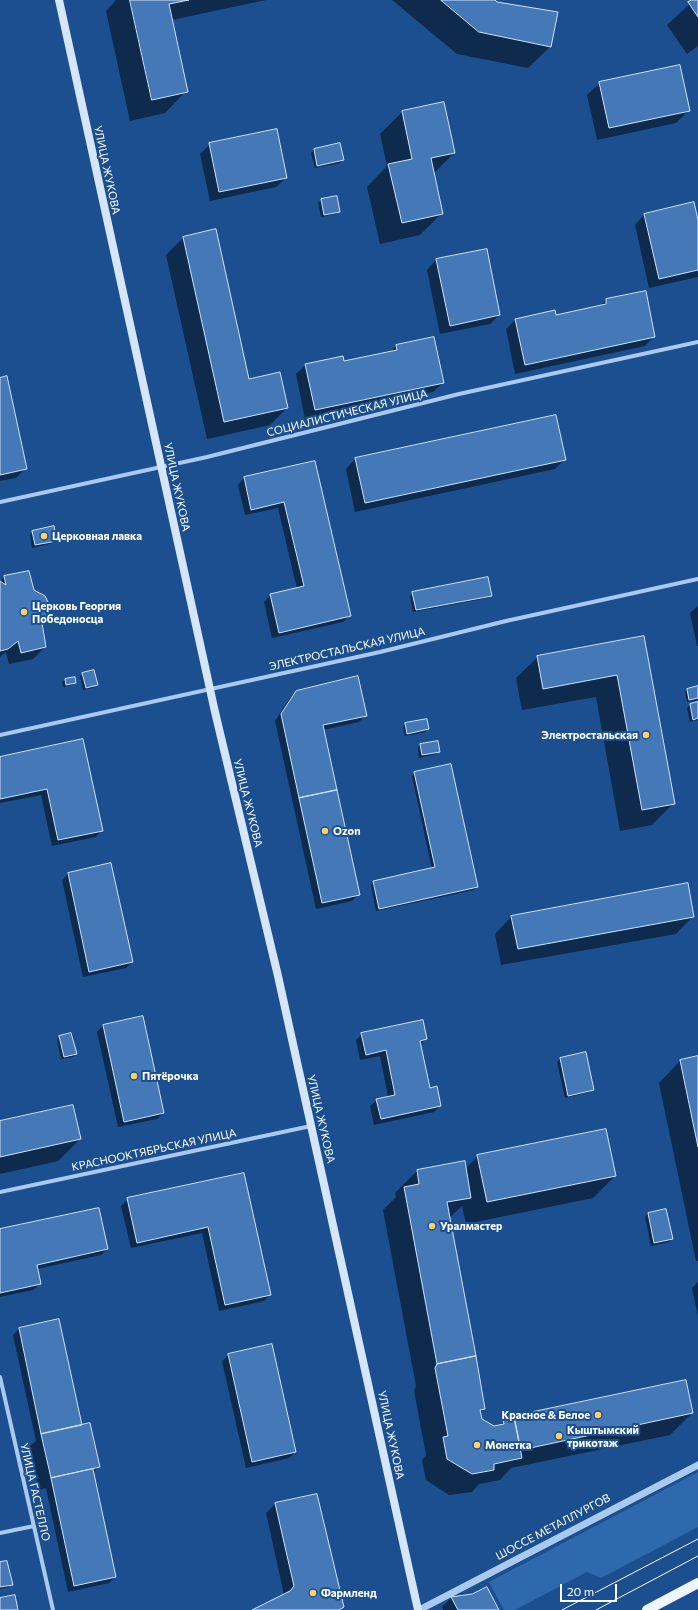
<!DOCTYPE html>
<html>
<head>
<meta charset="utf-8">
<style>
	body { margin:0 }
	#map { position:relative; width:698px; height:1610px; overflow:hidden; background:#1b4f8f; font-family:Commissioner,sans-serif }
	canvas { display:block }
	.scale { position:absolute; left:560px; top:1584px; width:57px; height:18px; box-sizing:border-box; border:2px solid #fff; border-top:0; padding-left:5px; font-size:12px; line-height:14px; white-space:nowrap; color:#fff; -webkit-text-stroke:3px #1b4f8f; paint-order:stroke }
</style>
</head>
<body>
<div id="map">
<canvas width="698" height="1610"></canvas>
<div class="scale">20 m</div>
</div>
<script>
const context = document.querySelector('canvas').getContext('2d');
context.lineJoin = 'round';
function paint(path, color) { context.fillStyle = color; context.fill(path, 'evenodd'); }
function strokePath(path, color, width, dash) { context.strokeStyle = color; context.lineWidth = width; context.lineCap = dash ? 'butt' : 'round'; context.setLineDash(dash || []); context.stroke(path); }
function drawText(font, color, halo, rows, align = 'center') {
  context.font = font + ' Commissioner,sans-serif'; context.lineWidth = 4; context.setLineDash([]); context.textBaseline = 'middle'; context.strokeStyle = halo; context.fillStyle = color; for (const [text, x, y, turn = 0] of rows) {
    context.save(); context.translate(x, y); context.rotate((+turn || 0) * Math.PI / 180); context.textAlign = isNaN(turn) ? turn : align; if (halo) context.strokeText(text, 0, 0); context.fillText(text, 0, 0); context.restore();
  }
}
paint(new Path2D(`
	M698,1472v55l-97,51 -14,-6 -72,38h-11l-15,-28z`), '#2e69ad');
paint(new Path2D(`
	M116,0h150l-94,20 14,71 -21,22 -35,8 -24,-110z
	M392,0h102l56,47 -22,21 -71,-14z
	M694,0h4v46l-11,8 -20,-29z
	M600,83l88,28 -12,12 -79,17 -10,-45z
	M443,103l11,50 -21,21 9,39 -22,22 -40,9 -13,-57 20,-21 -7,-32 22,-22z
	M210,144l76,34 -10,9 -66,14 -10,-47z
	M314,150l29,10 -3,3 -25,5 -4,-15z
	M336,197l3,14 -3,3 -15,3 -3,-14 3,-3z
	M693,204l5,21v52l-49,11 -14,-63 9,-10z
	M183,238l65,143 39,27 -17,17 -63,14 -41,-184z
	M436,260l63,55 -9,9 -50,10 -13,-64z
	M606,300l48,36 -9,10 -130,28 -9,-45 9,-9 40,-4 45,-10z
	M396,346l47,37 -10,9 -128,27 -9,-45 10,-9 37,-3 47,-10z
	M0,379l26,89 -10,10 -16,3z
	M355,459h210l-10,10 -200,43 -9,-43z
	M315,462l34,154 -6,6 -71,16 -8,-36 7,-7 26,-6 -19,-81 -33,7 -7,-30 6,-7z
	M33,532l23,8 -3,3 -21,5 -2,-13z
	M4,577l29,14 12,56 -12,12 -24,5 -3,-12 -6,5v-75z
	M413,593l78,2 -3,3 -75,14 -3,-16z
	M698,606v40h-1l-7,-33z
	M643,637l31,166 -22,22 -32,6 -24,-134 -74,13 -6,-32 22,-21z
	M83,674l13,11 -3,3 -10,2 -3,-14z
	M65,680l10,3 -3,2 -9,2 -1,-5z
	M698,687v13l-11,2 -2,-10 3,-3z
	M296,691l70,24 -7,7 -36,8 36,164 -7,7 -36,8 -41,-188 15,-23z
	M698,703v17l-8,2 -3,-14 3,-3z
	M406,724l22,5 -3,3 -20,4 -2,-9z
	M83,740l19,90 -6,7 -44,9 -11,-51 -41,8v-45z
	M420,745l19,6 -3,3 -17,4 -1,-10z
	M414,773l63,114 -3,3 -98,21 -5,-26 2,-3 59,-13 -20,-93z
	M110,864l22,98 -6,6 -43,9 -21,-97 6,-6z
	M512,916h181l-17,18 -175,31 -6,-31z
	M142,1017l21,96 -6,6 -39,8 -21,-95 6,-6z
	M362,1034l64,5 -6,6 10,44 10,17 -6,6 -60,13 -4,-19 7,-6 11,-3 -8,-41 -20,4 -4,-20z
	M59,1037l17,17 -3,3 -12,2 -4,-19z
	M585,1053l8,36 -3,3 -25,6 -8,-36 3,-3z
	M698,1057v204h-2l-37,-178 21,-22z
	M0,1122l80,17 -22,22 -58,13z
	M478,1156l137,20 -22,22 -127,26 -4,-18 -13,12 35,191 -4,4 1,7 13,7 5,-1 5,-5 7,-1 3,-3 178,-4 -22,22 -159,33 -11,12 -21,4 -7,8 -23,3 -23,-15 -4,-20 4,-5 -12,-64 2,-5 -33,-176 13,-13 -1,-4 22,-22 47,-8 1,6z
	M244,1174l26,121 -6,6 -45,10 -17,-78 -71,15 -10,-42 7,-7z
	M665,1210l7,29 -3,3 -18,4 -6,-29 3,-3z
	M0,1230l107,19 -6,6 -64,14 3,15 -7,6 -33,7z
	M698,1282v34l-6,-28z
	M19,1329l62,97 17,41 -5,6 22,104 -6,6 -41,9 -22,-104 -7,2 -10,-43 7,-6 -23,-106z
	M229,1355l66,97 -6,6 -43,10 -24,-107z
	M317,1495l26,112 -3,3h-85l29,-15 -18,-82 9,-9z
	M0,1563l11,21 -2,3 -9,2z
	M472,1595l26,15h-55l-1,-3 9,-9z`), '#0007');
const building = new Path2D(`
	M130,0h59l-20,4 19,88 -36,8z
	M441,0h54l2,2 61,10 -7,35 -72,-15z
	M692,0h6v17l-10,-15z
	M680,65l10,46 -81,17 -10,-46z
	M444,102l11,51 -24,5 12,56 -41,9 -14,-59 24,-5 -10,-48z
	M277,129l10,49 -68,14 -10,-49z
	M340,143l4,17 -27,6 -3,-17z
	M337,196l3,16 -16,3 -3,-16z
	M694,202l4,18v50l-39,9 -15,-65z
	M216,229l33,150 31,-7 8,36 -64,14 -41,-185z
	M487,249l13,66 -50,11 -14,-67z
	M646,291l9,46 -130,28 -10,-46 40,-9 1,5 50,-11v-5z
	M434,337l10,46 -129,27 -10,-46 38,-8 1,5 53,-11 -1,-5z
	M7,376l20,93 -27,6v-97z
	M556,415l10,45 -201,43 -10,-45z
	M315,461l36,155 -72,17 -9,-39 34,-8 -20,-84 -33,8 -7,-33z
	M54,526l3,15 -22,4 -3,-14z
	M29,571l5,19 11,6 4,8 -1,10 -2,6 -4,3 4,24 -25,6 -3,-12 -10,8 -8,2v-70l6,4 -2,-9z
	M488,577l4,19 -76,14 -4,-18z
	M644,636l31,168 -33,6 -25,-135 -74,14 -6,-33z
	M94,670l4,15 -12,3 -4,-15z
	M358,676l9,40 -44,9 14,65 -38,8 -18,-84 15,-23z
	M75,677l1,6 -10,2 -1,-6z
	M698,686v12l-9,2 -2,-11z
	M698,702v16l-5,2 -3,-16z
	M427,719l2,10 -22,5 -2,-11z
	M83,739l20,92 -45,9 -11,-51 -47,10v-42z
	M438,741l2,11 -18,3 -2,-11z
	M451,764l27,123 -99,22 -6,-28 62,-14 -21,-95z
	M337,790l23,105 -38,8 -23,-105z
	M111,863l22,99 -44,10 -21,-99z
	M688,883l6,34 -176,32 -7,-33z
	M143,1016l21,97 -40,9 -21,-97z
	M423,1020l4,19 -7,2 10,47 7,-2 4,20 -60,13 -5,-20 19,-4 -9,-45 -20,5 -5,-22z
	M71,1033l6,21 -13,3 -5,-21z
	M586,1052l8,38 -26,6 -8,-38z
	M698,1056v91l-18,-87z
	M73,1105l8,34 -81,18v-36z
	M606,1129l10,47 -129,26 -10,-47z
	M465,1161l6,37 -24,4 29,154 -39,8 -33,-177 15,-3 -2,-14z
	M244,1173l27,122 -46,10 -17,-78 -71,16 -10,-45z
	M99,1208l9,41 -71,16 4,19 -41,9v-64z
	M666,1209l7,30 -19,4 -6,-30z
	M59,1319l23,106 -41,9 -22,-106z
	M272,1344l24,108 -44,10 -24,-108z
	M476,1356l9,53 -5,1 2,9 12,7 10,-2 -1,-4 11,-2 8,40 -28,6v6l-22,4 -25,-15 -4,-22 5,-1 -13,-68 2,-4z
	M686,1380l7,33 -172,37 -7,-34z
	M90,1423l10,44 -49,11 -10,-44z
	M93,1469l23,108 -42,9 -23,-108z
	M317,1494l27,113 -5,3h-87l38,-19 4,-5 -19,-83z
	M7,1561l6,24 -13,2v-25z
	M487,1587l12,23h-41l-7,-13 21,-3z
	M15,1595l3,15h-18v-12z`);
paint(building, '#4478b7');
strokePath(building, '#cfe3fa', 1);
strokePath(new Path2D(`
	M0,502l207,-45 252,-63 239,-52
	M0,735l380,-83 126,-31 192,-42
	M0,1192l311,-66
	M0,1377l53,233
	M0,1533l34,-7`), '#a9c9ee', 4);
strokePath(new Path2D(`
	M419,1610l279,-145`), '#a9c9ee', 7);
strokePath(new Path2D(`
	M59,0l156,712 63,264 140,634`), '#d6e6fa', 8);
strokePath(new Path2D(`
	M647,1610l51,-27`), '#f0f6ff', 10);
strokePath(new Path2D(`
	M562,1610l136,-71
	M596,1610l102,-54`), '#fff', 1);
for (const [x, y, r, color] of [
	[44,536,4,"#ffd166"],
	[24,612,4,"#ffd166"],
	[646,735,4,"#ffd166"],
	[325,831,4,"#ffd166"],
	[134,1076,4,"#ffd166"],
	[432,1226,4,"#ffd166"],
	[598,1415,4,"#ffd166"],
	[559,1436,4,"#ffd166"],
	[477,1445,4,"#ffd166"],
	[313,1593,4,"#ffd166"]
]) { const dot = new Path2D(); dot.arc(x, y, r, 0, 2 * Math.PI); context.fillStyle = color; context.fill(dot); strokePath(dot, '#1b4f8f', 1.5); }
drawText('11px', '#fff', '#1b4f8f', [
	["УЛИЦА ЖУКОВА",107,170,78],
	["СОЦИАЛИСТИЧЕСКАЯ УЛИЦА",347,413,-14],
	["УЛИЦА ЖУКОВА",177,487,78],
	["ЭЛЕКТРОСТАЛЬСКАЯ УЛИЦА",347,649,-13],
	["УЛИЦА ЖУКОВА",248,803,76],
	["УЛИЦА ЖУКОВА",321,1119,77],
	["КРАСНООКТЯБРЬСКАЯ УЛИЦА",154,1150,-12],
	["УЛИЦА ЖУКОВА",391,1435,78],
	["УЛИЦА ГАСТЕЛЛО",35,1492,77],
	["ШОССЕ МЕТАЛЛУРГОВ",553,1527,-28]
]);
drawText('bold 11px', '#fff', '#1b4f8f', [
	["Церковная лавка",52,536],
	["Церковь Георгия",32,606],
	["Победоносца",32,619],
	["Электростальская",638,735,"right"],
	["Ozon",333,831],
	["Пятёрочка",142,1076],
	["Уралмастер",440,1226],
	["Красное & Белое",590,1415,"right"],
	["Кыштымский",567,1430],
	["трикотаж",567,1443],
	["Монетка",485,1445],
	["Фармленд",321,1593]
], 'left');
</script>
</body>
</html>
